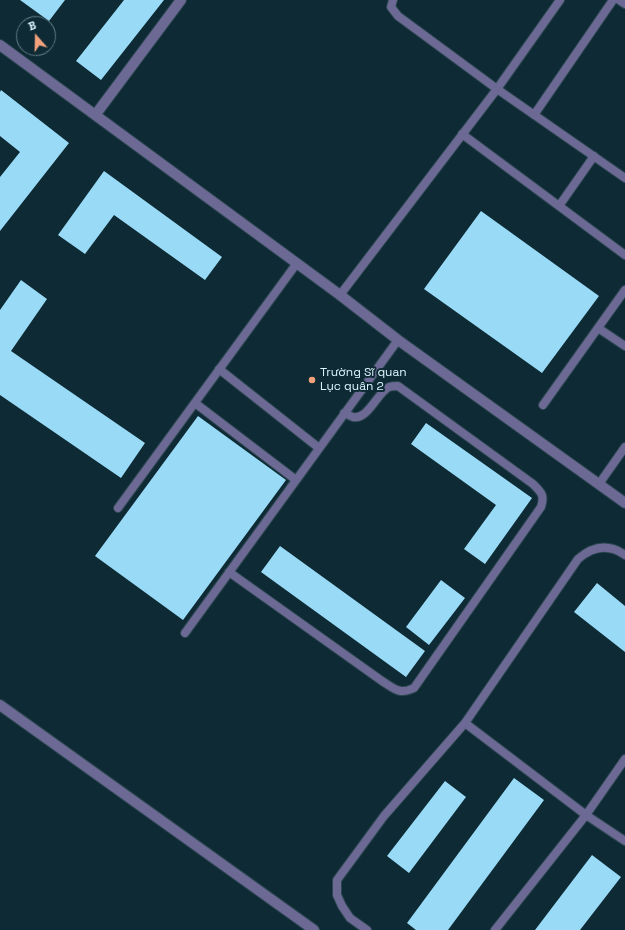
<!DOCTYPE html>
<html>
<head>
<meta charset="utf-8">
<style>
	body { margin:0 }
	#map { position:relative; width:625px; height:930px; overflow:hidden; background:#0e2a34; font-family:"Space Grotesk",sans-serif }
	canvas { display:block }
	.north { position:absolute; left:16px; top:16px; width:40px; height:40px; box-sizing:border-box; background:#0e2a34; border:1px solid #607b85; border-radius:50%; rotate:340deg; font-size:11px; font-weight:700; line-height:16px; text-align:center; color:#dcf4fe }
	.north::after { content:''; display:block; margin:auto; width:14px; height:18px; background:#f1a17c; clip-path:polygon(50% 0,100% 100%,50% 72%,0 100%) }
</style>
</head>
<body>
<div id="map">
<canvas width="625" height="930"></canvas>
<div class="north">B</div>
</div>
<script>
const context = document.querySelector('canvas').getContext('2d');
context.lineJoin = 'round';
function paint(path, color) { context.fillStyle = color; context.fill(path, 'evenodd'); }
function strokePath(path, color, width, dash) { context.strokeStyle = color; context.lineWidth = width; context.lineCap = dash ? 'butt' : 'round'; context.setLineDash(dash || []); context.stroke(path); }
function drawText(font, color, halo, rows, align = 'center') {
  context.font = font + ' "Space Grotesk",sans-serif'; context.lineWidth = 4; context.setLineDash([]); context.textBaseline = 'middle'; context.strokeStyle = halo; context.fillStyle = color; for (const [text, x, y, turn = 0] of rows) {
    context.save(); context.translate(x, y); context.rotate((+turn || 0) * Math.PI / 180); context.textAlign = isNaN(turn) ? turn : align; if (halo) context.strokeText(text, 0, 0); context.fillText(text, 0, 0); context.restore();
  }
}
paint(new Path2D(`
	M20,0h45l-16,21z
	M124,0h40l-63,80 -25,-19z
	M1,90l68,53 -69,88v-54l20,-25 -20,-16v-44z
	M104,171l118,86 -17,23 -91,-65 -29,39 -27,-19z
	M481,211l118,85 -57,77 -118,-84z
	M21,280l26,19 -36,52 134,92 -24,35 -121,-83v-85z
	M198,416l88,64 -103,140 -88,-64z
	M426,423l106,75 -47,66 -21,-15 32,-44 -85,-61z
	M280,546l145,105 -19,26 -145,-105z
	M441,580l24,18 -36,47 -23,-18z
	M597,583l28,23v46l-51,-40z
	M514,778l30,22 -96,130h-32l-9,-7z
	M445,781l21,16 -57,76 -22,-17z
	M592,855l29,22 -41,53h-45z`), '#99dbf7');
const service = new Path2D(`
	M393,0l-2,7 7,9 99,73 128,89
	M619,0l6,4
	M534,115l79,-115
	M462,134l163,121
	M559,206l35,-50
	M340,295l157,-206 63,-89
	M598,328l27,18
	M219,369l100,79
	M195,403l101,77
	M543,405l82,-115
	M599,484l26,-37
	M118,508l179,-245
	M229,572l153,109c13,8 17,14 32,7l127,-181c4,-12 0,-15 -8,-23l-135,-98c-3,0 -6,0 -9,1 -12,6 -21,33 -36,30 -3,-1 -6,-3 -9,-4
	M185,633l213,-293
	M465,723l121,92 39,26
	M367,930l-17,-12 -8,-12 -5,-11v-15l47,-64 81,-93 113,-164c14,-12 30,-16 47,-4
	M495,930l91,-115 39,-56`);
const minor = new Path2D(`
	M0,45l340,250 58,45 227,163
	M96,114l85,-114
	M0,705l314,225`);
strokePath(service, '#2b4650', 10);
strokePath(minor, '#2b4650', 12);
strokePath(service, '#6c6a95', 8);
strokePath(minor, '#6c6a95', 10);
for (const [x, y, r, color] of [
	[312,380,4,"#f1a17c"]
]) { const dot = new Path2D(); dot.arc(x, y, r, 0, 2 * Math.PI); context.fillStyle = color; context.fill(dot); strokePath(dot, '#0e2a34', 1.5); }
drawText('12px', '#dcf4fe', '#0e2a34', [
	["Trường Sĩ quan",320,373],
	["Lục quân 2",320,387]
], 'left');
</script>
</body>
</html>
